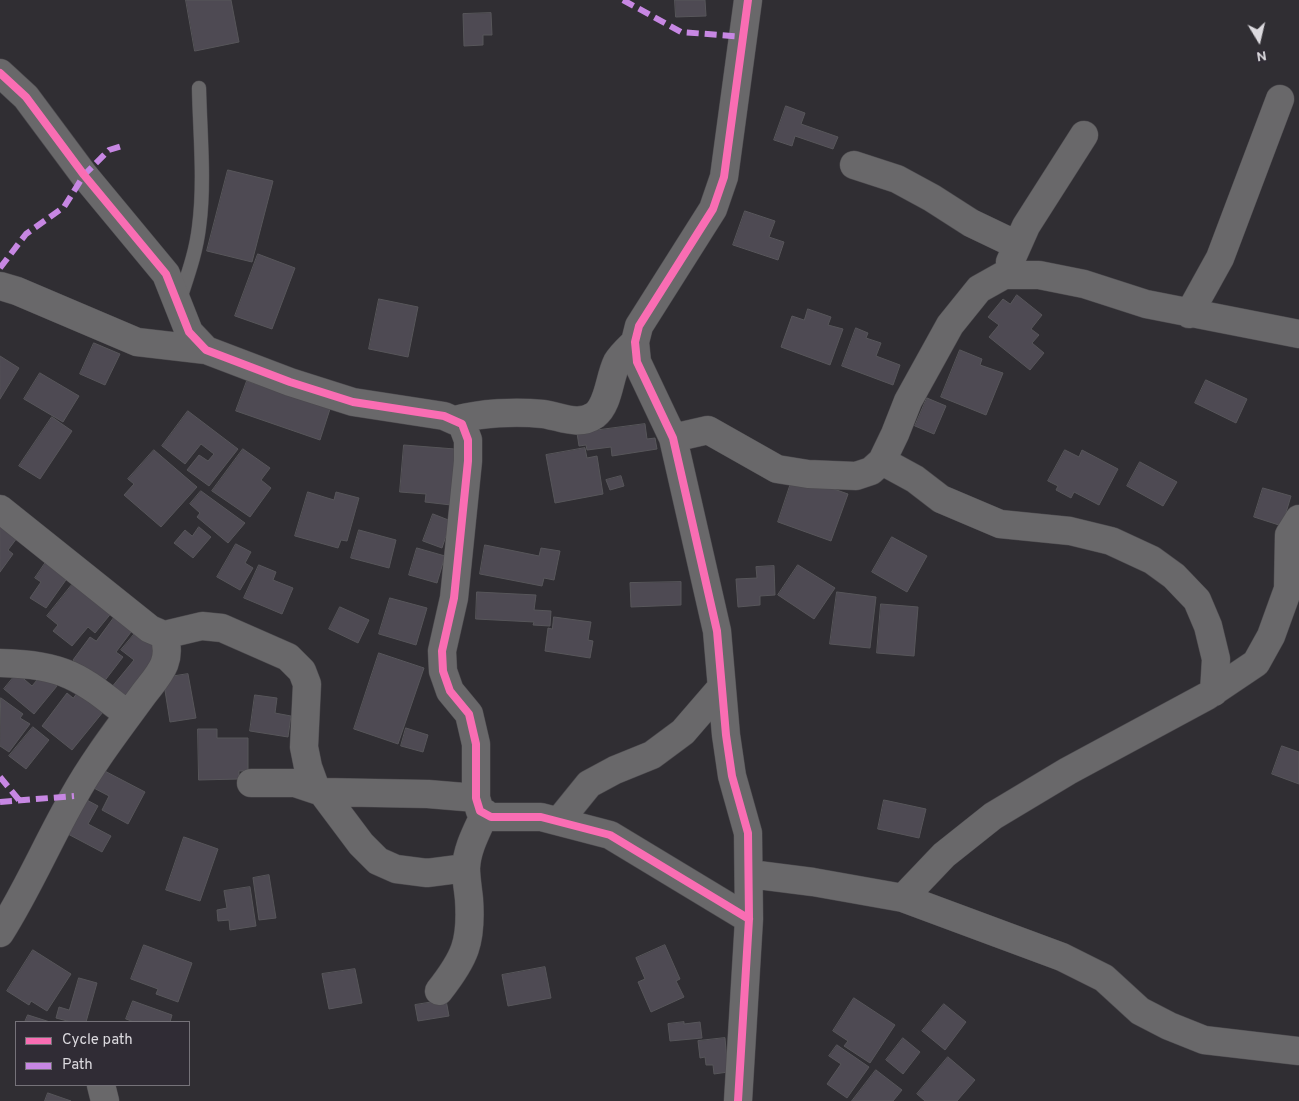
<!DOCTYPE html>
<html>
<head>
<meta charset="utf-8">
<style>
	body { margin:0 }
	#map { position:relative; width:1299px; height:1101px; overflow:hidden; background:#302e33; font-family:Overpass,sans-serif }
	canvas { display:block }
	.legend { position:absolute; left:15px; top:1021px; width:175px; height:65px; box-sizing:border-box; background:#302c35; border:1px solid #757279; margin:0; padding:6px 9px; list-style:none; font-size:15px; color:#dcdadf }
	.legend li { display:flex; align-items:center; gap:10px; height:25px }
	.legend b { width:25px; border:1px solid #757279 }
	.north { position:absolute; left:1234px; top:15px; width:50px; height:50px; -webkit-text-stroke:4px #302c35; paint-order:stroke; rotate:171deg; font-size:14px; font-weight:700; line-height:20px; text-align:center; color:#dcdadf }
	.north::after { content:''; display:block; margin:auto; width:18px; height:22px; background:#dcdadf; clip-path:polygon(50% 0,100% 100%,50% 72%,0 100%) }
</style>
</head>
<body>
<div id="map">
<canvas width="1299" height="1101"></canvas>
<ul class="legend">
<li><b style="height:6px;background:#f96db3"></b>Cycle path</li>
<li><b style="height:6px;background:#c787e3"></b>Path</li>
</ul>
<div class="north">N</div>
</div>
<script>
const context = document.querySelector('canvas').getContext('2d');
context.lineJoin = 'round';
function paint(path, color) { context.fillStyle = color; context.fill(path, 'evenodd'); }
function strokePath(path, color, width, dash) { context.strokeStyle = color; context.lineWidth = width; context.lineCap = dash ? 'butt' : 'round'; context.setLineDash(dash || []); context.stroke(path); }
const building = new Path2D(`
	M186,0h45l8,42 -44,9z
	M675,0h30l1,16 -30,1z
	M491,13l1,22h-9v10l-19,1 -1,-32z
	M786,106l19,7 -4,11 37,13 -5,12 -38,-13 -3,10 -18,-6z
	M228,170l45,11 -21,81 -45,-11z
	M745,211l30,10 -6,16 15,5 -6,18 -45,-15z
	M258,254l37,14 -23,61 -37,-13z
	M1017,295l25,20 -11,14 8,6 -7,8 12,10 -14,17 -41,-33 10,-12 -11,-8 15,-18 7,5z
	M379,299l39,8 -10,50 -39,-8z
	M808,309l23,8 -3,8 15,4 -13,36 -49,-18 11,-31 12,4z
	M856,328l12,5 -2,5 15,5 -5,13 24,9 -7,20 -51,-19z
	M94,343l26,11 -15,31 -25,-11z
	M960,350l22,9 -2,6 23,8 -17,42 -45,-18z
	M0,356l19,12 -19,31z
	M40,373l39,23 -16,26 -39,-23z
	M1206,380l41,19 -11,24 -41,-20z
	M247,381l83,28 -10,31 -84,-29z
	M927,398l19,8 -12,28 -19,-8z
	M188,411l50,38 -29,37 -22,-16 12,-15 9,6 6,-7 -13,-10 -16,20 -23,-18z
	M52,417l20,14 -32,48 -21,-13z
	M645,424l2,15 8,-1 2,11 -45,7 -1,-9 -24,3 -1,-5 -7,1 -2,-13z
	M404,445l51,4 -4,56 -26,-3 1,-8 -26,-2z
	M585,448l2,10 10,-2 6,38 -48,9 -9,-48z
	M243,449l27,19 -9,12 10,8 -21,29 -38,-26z
	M154,450l43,37 -36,40 -37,-32 10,-11 -6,-5z
	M1065,450l14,7 3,-7 36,19 -19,36 -25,-13 -3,6 -15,-8 2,-4 -10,-5z
	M1140,462l37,20 -14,24 -36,-20z
	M621,476l3,10 -14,4 -4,-10z
	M792,480l22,2 34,12 -17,47 -53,-19z
	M1263,488l28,8 -9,30 -28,-9z
	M201,491l44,32 -17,20 -31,-26 3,-4 -10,-9z
	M308,492l26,8 2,-8 23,6 -12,43 -6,-1 -3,8 -43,-12z
	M433,514l18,7 -9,27 -19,-7z
	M0,519l20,15 -12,16 5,4 -13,18z
	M199,527l12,10 -18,21 -19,-15 11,-13 7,6z
	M359,530l37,10 -7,28 -38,-10z
	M892,537l35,19 -20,36 -35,-20z
	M236,544l15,8 -6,11 8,5 -13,22 -23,-13z
	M485,545l54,11 2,-8 19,3 -6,29 -10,-2 -2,8 -62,-12z
	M417,548l28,8 -8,27 -28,-8z
	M46,562l22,15 -22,31 -16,-10 11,-16 -6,-4z
	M259,565l17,7 -3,8 20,8 -11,26 -38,-16z
	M798,565l37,23 -21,31 -36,-24z
	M774,566l1,29 -15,1v9l-22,2 -2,-28 21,-1 -1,-11z
	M75,581l38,30 -18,22 -7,-6 -16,19 -19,-15 5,-6 -11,-9z
	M681,582v23l-50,2 -1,-24z
	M477,592l59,3 -2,15 17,1 -1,15 -17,-1 1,-3 -58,-3z
	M837,592l39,5 -6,51 -40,-4z
	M390,598l37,10 -11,37 -37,-11z
	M881,604l37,3 -4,49 -37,-3z
	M340,607l29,13 -11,23 -29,-14z
	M116,615l18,13 -18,24 7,5 -20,26 -30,-23 17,-23 6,4z
	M554,617l37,5 -3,18 5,1 -3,17 -45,-7 3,-23 4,1z
	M137,631l26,22 -39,46 -13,-11 23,-28 -13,-10z
	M379,653l45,15 -26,76 -44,-15z
	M17,673l15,13 10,-12 15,12 -23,28 -30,-25z
	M188,674l8,44 -26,4 -7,-44z
	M82,687l21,25 -31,38 -30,-24 25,-33 6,5z
	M255,695l22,3 -2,15 16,3 -3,21 -38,-6z
	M1,698l22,16 -3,4 10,6 -21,28 -9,-6z
	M33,727l16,13 -23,29 -17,-13z
	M406,728l22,7 -5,17 -22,-6z
	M198,729h19v9h31v33h-9v8l-40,1z
	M1282,746l17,6v32l-27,-10z
	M99,768l46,24 -17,32 -26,-14 7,-14 -19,-10z
	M85,799l13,7 -10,18 23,12 -9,16 -36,-19z
	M884,800l42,9 -7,29 -41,-9z
	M184,837l34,12 -18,52 -34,-11z
	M269,875l7,43 -17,2 -6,-42z
	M250,887l6,39 -26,4 -1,-10 -11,1 -1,-11 10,-2 -3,-17z
	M144,945l48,18 -14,39 -22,-8 2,-5 -27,-10z
	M665,945l15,34 -4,2 8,16 -33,15 -13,-30 7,-3 -9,-21z
	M33,950l38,24 -24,37 -16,-10 -2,4 -22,-14z
	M545,967l6,31 -43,8 -6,-31z
	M355,969l7,34 -33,6 -7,-35z
	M79,978l18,5 -11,39h-15l-15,-4 3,-11 10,3z
	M854,998l41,27 -25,38 -26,-17 4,-5 -15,-10z
	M446,1000l3,16 -31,5 -3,-16z
	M133,1001l39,14 -2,7h-36l-8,-3z
	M944,1004l22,18 -21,28 -23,-19z
	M28,1015l22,7h-25z
	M684,1022v2l16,-2 2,16 -32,3 -2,-17z
	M725,1038l3,34 -14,2 -1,-9h-7l-1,-8 -5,1 -2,-17z
	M903,1038l17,14 -17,22 -17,-14z
	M837,1045l32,22 -22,31 -20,-14 14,-20 -12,-8z
	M948,1057l27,23 -18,21h-32l-8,-7z
	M876,1070l26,20 -9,11h-41z
	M48,1093l23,8h-26z`);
paint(building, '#4e4a53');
strokePath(building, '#57565a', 1);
const lane = new Path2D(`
	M179,302c8,-25 17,-49 20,-75 6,-45 1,-93 0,-139`);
const street = new Path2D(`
	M0,73l26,24 58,78 82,99 23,58 17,18 84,32 63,20 91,14 18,8 6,16v21l-14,137 -12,53 1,20 7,20 19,23 7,30v54l4,13 11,6h50l69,18 139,84
	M854,165l43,14 35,19 39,25 46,22
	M1010,262l16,-36 58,-91
	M0,286l17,5 120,51 69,8
	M1189,314l31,-56 60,-159
	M455,420c26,-7 60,-9 88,-6 17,2 35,13 52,1 14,-11 14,-37 22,-53 4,-7 12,-14 18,-20
	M673,438l35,-8 69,39 31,5 48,2 15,-5 11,-10 13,-27 13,-33 42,-76 29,-36 25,-14h35l45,9 62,20 153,30
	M882,461l33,18 26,20 59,25 70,7 41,10 41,19 22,16 23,24 11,26 8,33 -2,33
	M0,509l150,120 14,6 38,-9 20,2 66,29 14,14 5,13 -3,63 4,20 8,22
	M0,663c65,2 79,13 128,52
	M251,783h44l27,9 106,2 48,4
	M322,792l39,52 17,17 18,8 31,4 39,-5
	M559,821l30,-37 26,-14 37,-15 31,-23 38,-44
	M750,874l63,8 90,16 159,59 42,21 36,33 29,15 35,14 95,11
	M903,898l41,-43 49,-39 75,-45 139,-75 49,-33 15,-27 17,-47 1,-54 10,-16
	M0,933c28,-44 48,-92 74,-137 20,-36 45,-68 69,-101 16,-21 30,-33 21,-60
	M439,991c26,-33 33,-49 30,-92 -1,-10 -3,-21 -3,-31 1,-20 11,-37 19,-55
	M101,1085l4,16
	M738,1101l11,-182 -1,-86 -16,-57 -6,-41 -9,-104 -44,-193 -36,-76 -2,-20 4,-16 74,-117 11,-32 24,-177`);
strokePath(lane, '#4c4a4e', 15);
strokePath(street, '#4c4a4e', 29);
strokePath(lane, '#69686a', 14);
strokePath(street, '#69686a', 28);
strokePath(new Path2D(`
	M623,0l58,32 64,5
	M0,268l26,-34 38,-27 20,-32 25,-25 16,-5
	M0,777l19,23
	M0,802l74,-6`), '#c787e3', 6, [12, 6]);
strokePath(new Path2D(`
	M0,73l26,24 58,78 82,99 23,58 17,18 84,32 63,20 91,14 18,8 6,16v21l-14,137 -12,53 1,20 7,20 19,23 7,30v54l4,13 11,6h50l69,18 139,84
	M738,1101l11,-182 -1,-86 -16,-57 -6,-41 -9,-104 -44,-193 -36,-76 -2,-20 4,-16 74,-117 11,-32 24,-177`), '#f96db3', 8);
</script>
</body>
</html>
